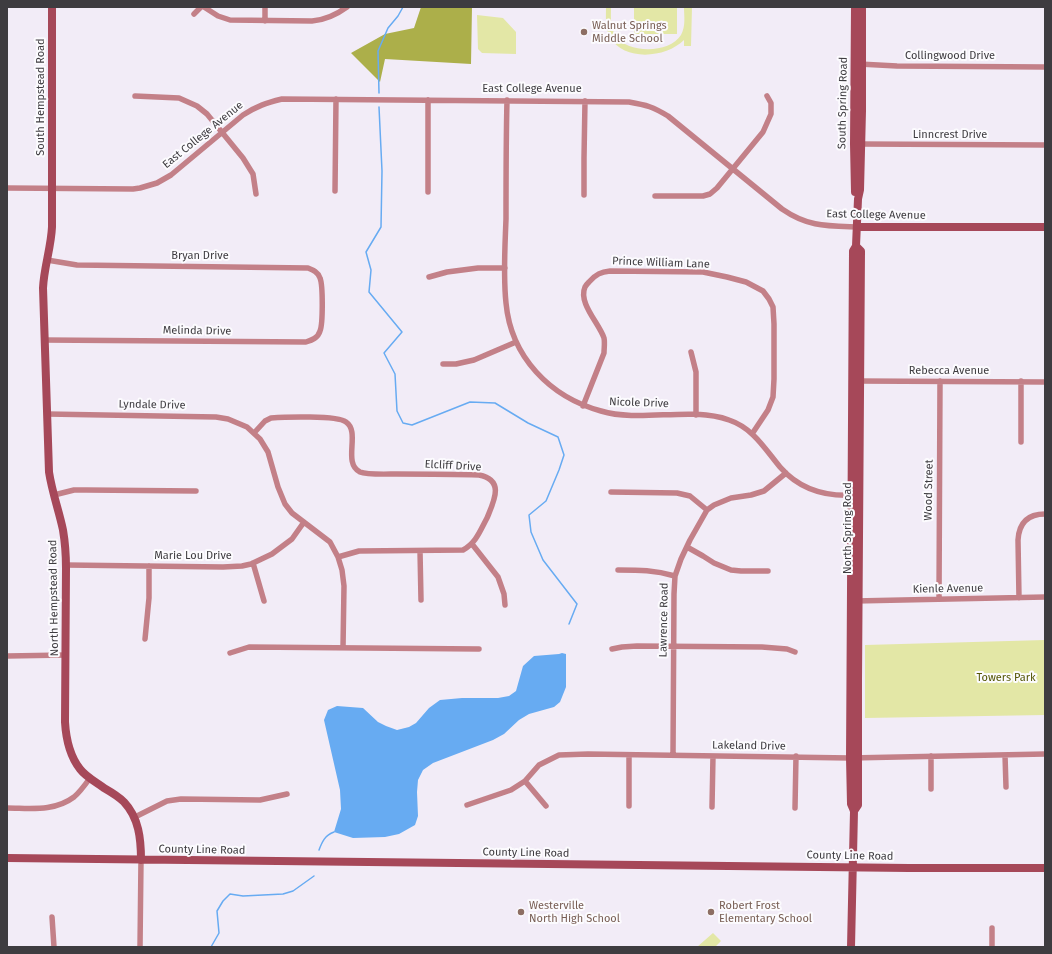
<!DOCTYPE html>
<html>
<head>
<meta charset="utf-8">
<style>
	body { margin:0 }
	#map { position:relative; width:1052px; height:954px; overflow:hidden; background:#f2ecf7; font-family:"Fira Sans",sans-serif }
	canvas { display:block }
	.frame { position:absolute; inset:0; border:8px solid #3e3c40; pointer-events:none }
</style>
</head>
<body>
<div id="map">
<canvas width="1052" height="954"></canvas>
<div class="frame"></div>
</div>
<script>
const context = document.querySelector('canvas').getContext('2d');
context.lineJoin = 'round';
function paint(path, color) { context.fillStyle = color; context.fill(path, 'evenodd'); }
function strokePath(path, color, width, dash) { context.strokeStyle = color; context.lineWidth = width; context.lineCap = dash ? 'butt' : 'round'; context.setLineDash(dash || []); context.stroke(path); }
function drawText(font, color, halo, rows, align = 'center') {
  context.font = font + ' "Fira Sans",sans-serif'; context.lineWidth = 4; context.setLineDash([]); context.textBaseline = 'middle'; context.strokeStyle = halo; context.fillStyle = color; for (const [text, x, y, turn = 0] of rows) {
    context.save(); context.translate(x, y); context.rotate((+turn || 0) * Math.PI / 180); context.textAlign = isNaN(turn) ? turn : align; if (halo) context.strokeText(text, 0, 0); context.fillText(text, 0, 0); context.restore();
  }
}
paint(new Path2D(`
	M606,7h5c0,9 -1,19 4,28 12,19 54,19 66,0 5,-9 3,-19 3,-28h8l-1,39h-7v-6c-18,18 -60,22 -74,-3 -5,-9 -4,-20 -4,-30z
	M634,7h43v27h-43z
	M477,15l26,3 13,14v22l-34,-1 -4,-4z
	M1045,640v75l-180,3v-73z
	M713,933l8,8 -6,6h-18z`), '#e3e7a6');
paint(new Path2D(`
	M421,7h51l-1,57 -86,-5 -5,23 -29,-29 34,-19 29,-6z`), '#acaf4a');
paint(new Path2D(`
	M562,653l4,1v33l-6,15 -6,5 -25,7 -10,6 -15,14 -11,6 -60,23 -10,7 -5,10 -1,12 1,24 -3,9 -16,9 -14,3 -32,1 -19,-6 7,-23 -1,-19 -16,-70 4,-10 9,-4 26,2 15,14 8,4 11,4 12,-3 7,-4 13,-15 11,-8 22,-2h36l11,-2 7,-5 7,-25 11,-10 25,-2z`), '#67abf2');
strokePath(new Path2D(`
	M379,93l-1,-42 10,-23 10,-12 5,-9
	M379,107l3,64 -1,56 -15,25 5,18 -2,22 33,40 -18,21 11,21 2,37 6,12 9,2 58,-23 25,1 33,20 30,14 6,18 -5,15 -13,31 -17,14 2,17 12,28 34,44 -8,20
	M319,850c3,-8 6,-15 15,-18
	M211,947l8,-14 -2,-22 6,-10 7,-7 13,2 40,-2 10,-3 21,-15`), '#67abf2', 1.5);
strokePath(new Path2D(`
	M204,7l14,9 12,4 82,1c14,-1 24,-6 35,-14
	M265,7v14
	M194,14l7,-7
	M859,64l38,2 148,1
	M135,96l44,2 18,8 10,8 36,44 10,16 3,20
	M507,100c-1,40 -1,79 -1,119 -1,28 -3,56 0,84 5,54 44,94 95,108 40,12 89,-5 128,9 24,8 36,29 51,47 20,23 46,30 75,28
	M859,144l186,1
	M7,188l126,1 7,-1 17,-5 14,-8 72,-60c14,-9 23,-12 39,-16l347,3c18,3 24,5 39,14l114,93c26,18 45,17 75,18
	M335,191l1,-92
	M428,192v-92
	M584,195v-37l1,-57
	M655,196h48l7,-2 7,-6 46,-56 8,-18v-11l-4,-7
	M429,277l18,-5 31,-4h27
	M44,340l262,2c6,-2 12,-4 14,-11 3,-7 3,-46 0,-53 -2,-6 -7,-8 -12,-10l-231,-3 -30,-5
	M691,352l5,20v43
	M443,364h13l18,-4 42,-18
	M857,381l188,1
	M583,406l21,-53c0,-5 1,-10 0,-15 -5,-15 -26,-35 -19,-51 1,-2 3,-4 4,-5 7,-8 12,-10 21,-11l93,1 24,5 19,5 17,9 6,8 4,8 1,17v55l-1,18 -5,13 -16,24
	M47,414l169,3 12,2 19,8 13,12 8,13 10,35 7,17 7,9 38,29 8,15 4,13 2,16 -1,62
	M254,433l11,-12 6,-3c12,-1 67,-3 75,4 15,10 -4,41 14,50 7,3 28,2 36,2 28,0 55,0 83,1 26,5 15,26 8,43 -7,13 -11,25 -24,32l-104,1 -21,6
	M1021,442v-61
	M611,492l66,1 13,3 17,14
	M54,495l20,-5h12l110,1
	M472,544l26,33 6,17 1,11
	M687,547l16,9 11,7 17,7 10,1h27
	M420,551l1,49
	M253,563l11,38
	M66,565l157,2 19,-1 9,-2 21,-10 20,-15 12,-17
	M618,570c22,0 36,0 57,6
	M1019,598l-1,-58c1,-17 10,-26 27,-26
	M939,599l1,-218
	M855,601l190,-4
	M145,639l4,-41v-32
	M612,649l10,-2 15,-1 125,1 25,2 8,3
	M230,653l19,-6 230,2
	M7,656l59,-1
	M673,755l1,-161 1,-18 6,-17 9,-19 17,-30 7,-5 17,-7 20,-3 13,-4 22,-18
	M1005,755l1,32
	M931,756v33
	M525,781l21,25
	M467,805l44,-15 14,-9 14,-16 20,-10 29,-1 262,4 195,-4
	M629,806v-51
	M712,807l1,-51
	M7,808c23,0 47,4 67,-11 6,-5 11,-12 16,-19
	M795,808l1,-52
	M135,817l32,-16 14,-2 79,1 27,-6
	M52,917l2,30
	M140,947l1,-87
	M992,947v-19`), '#c38088', 5.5);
strokePath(new Path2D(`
	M52,7v220c-1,21 -8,40 -9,61l6,184c3,20 10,39 14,58 2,12 3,25 3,38l-1,154c1,17 4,33 15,47 6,8 16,13 24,19 7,4 14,8 20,14 15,16 17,37 17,58
	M855,7l-1,137 1,48
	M857,227h188
	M854,811l4,-6v-126l3,-428 -5,-5
	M7,858l902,10h136
	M851,947l3,-136 -3,-7 -1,-46 3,-507 3,-5 2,-47 2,-9 2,-79v-104`), '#a64859', 8);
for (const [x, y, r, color] of [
	[584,32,4,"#8d6e63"],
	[521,912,4,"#8d6e63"],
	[711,912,4,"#8d6e63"]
]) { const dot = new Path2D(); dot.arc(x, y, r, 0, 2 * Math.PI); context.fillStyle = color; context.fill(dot); strokePath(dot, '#fcfbfe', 1.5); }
drawText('11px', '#785e54', '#fcfbfe', [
	["Walnut Springs",592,26],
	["Middle School",592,39],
	["Westerville",529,906],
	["North High School",529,919],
	["Robert Frost",719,906],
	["Elementary School",719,919]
], 'left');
drawText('11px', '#3e3c40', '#fcfbfe', [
	["Collingwood Drive",950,56],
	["East College Avenue",532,89],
	["South Hempstead Road",41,97,-90],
	["South Spring Road",843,103,-89],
	["East College Avenue",203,135,-39],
	["Linncrest Drive",950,135],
	["East College Avenue",876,215,1],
	["Bryan Drive",200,256],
	["Prince William Lane",661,263,2],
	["Melinda Drive",197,331,1],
	["Rebecca Avenue",949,371],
	["Nicole Drive",639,403,2],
	["Lyndale Drive",152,405,1],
	["Elcliff Drive",453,466,3],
	["Wood Street",929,490,-89],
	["North Spring Road",848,528,-90],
	["Marie Lou Drive",193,556],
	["Kienle Avenue",948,589,-1],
	["North Hempstead Road",54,598,-91],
	["Lawrence Road",664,620,-89],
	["Lakeland Drive",749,746,1],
	["County Line Road",202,850,1],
	["County Line Road",526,853,1],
	["County Line Road",850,856,1]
]);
drawText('11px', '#545606', '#fcfbfe', [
	["Towers Park",1006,678]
]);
</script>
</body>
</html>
